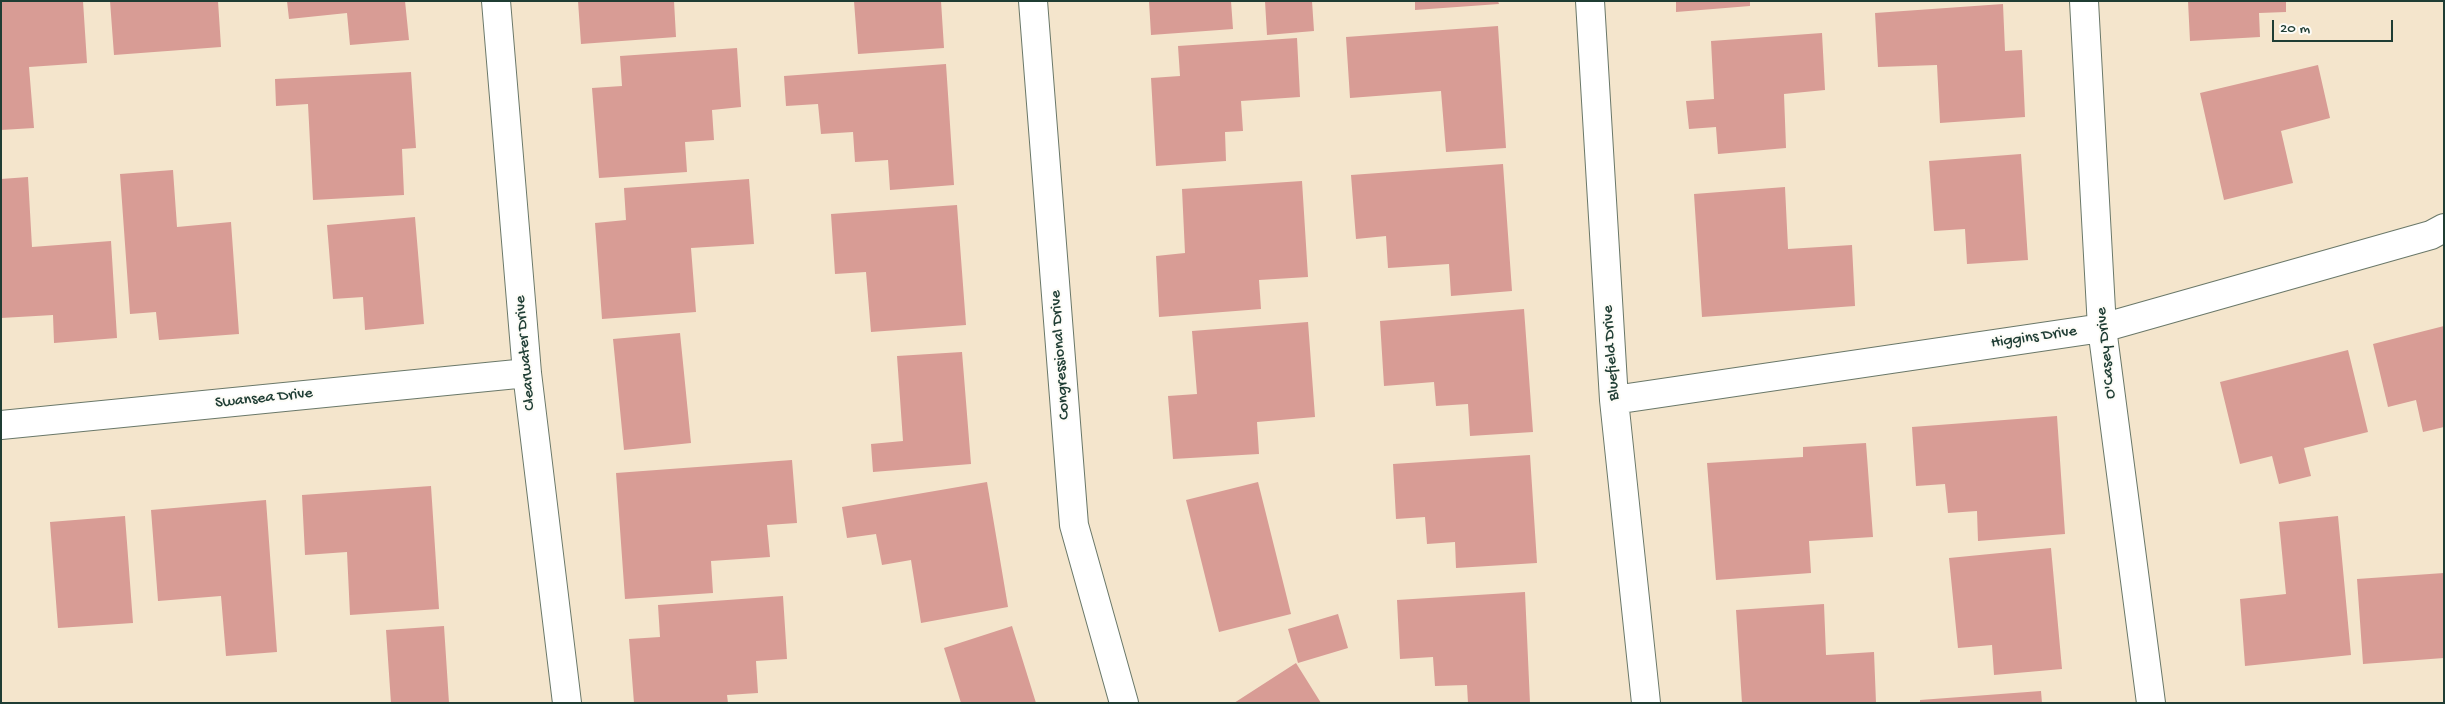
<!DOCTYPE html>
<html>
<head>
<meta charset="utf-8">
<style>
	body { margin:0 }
	#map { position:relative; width:2445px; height:704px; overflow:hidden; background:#f4e5cc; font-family:"Gochi Hand",sans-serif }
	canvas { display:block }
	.frame { position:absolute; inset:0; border:2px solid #1f3d34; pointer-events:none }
	.scale { position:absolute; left:2272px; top:20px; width:121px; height:22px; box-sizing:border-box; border:2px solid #1f3d34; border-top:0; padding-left:6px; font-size:15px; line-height:18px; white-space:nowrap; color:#1f3d34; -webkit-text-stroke:4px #fdfcf7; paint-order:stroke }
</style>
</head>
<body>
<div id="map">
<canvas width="2445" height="704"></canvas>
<div class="frame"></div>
<div class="scale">20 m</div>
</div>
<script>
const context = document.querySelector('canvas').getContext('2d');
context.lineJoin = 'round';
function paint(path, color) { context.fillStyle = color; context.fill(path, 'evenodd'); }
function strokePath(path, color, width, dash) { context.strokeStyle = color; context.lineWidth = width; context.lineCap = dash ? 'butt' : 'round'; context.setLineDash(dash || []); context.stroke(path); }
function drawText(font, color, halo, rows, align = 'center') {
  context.font = font + ' "Gochi Hand",sans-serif'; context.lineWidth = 4; context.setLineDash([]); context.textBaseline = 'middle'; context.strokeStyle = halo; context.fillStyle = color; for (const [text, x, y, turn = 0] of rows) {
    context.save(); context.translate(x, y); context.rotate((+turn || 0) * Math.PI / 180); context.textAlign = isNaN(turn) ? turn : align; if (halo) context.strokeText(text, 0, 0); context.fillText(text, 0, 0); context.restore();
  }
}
paint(new Path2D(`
	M1,1h82l4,62 -58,4 5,61 -33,2z
	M110,1h108l3,46 -107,8z
	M287,1h118l4,39 -59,5 -3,-32 -58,6z
	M578,1h96l2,36 -95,7z
	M854,1h87l3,47 -86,6z
	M1149,1h82l2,28 -82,6z
	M1265,1h47l2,30 -47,4z
	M1415,1h83l1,3 -84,6z
	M1676,1h74v5l-74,6z
	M2188,1h98v11l-27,1 1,24 -70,4z
	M2003,4l2,47 17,-1 3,67 -85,6 -3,-58 -59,2 -3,-54z
	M1498,26l8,122 -60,4 -5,-61 -91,7 -4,-61z
	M1822,33l3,57 -41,4 2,54 -68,6 -2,-27 -27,2 -3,-28 28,-2 -3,-58z
	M1297,38l3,59 -59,4 2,30 -18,1 1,29 -70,5 -5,-88 29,-2 -2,-30z
	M737,48l4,59 -29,3 2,30 -29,2 2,30 -88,6 -7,-90 30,-2 -2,-30z
	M946,64l8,121 -64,5 -2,-30 -33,2 -2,-30 -32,2 -3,-30 -32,2 -2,-30z
	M2318,65l12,53 -49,13 12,52 -69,17 -24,-107z
	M411,72l5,76 -14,1 2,46 -91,5 -5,-96 -32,2 -1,-27z
	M2021,154l7,106 -61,4 -2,-35 -31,2 -5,-70z
	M1503,164l9,127 -61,5 -2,-32 -61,4 -2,-32 -30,3 -5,-64z
	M173,170l4,57 54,-5 8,112 -80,6 -3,-28 -26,2 -10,-140z
	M28,177l4,70 79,-6 6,97 -63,5 -1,-28 -52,3v-139z
	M749,179l5,65 -63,4 5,64 -94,7 -7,-96 31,-3 -2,-32z
	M1302,181l6,96 -49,3 2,29 -102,8 -3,-61 29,-3 -3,-64z
	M1785,187l3,62 64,-4 3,61 -153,11 -8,-123z
	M957,205l9,120 -95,7 -5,-60 -31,2 -4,-60z
	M415,217l9,107 -59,6 -2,-33 -30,2 -6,-74z
	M1524,309l9,123 -63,4 -2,-32 -32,2 -2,-24 -50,4 -4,-65z
	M1308,322l7,95 -58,5 2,32 -86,5 -5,-63 29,-2 -5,-63z
	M2444,326v101l-21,5 -7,-32 -28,7 -15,-63z
	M680,333l11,110 -67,7 -11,-111z
	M2348,350l20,82 -64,16 7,28 -32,8 -7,-28 -32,8 -20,-82z
	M962,352l9,112 -98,8 -2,-28 32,-3 -6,-85z
	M2057,416l8,118 -87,7 -1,-30 -29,2 -3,-29 -29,2 -4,-59z
	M1866,443l7,94 -64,4 2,32 -95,7 -9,-117 96,-6v-10z
	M1530,455l7,108 -81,5 -1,-26 -28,2 -2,-27 -29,2 -3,-55z
	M792,460l5,63 -30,2 3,32 -59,4 2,32 -88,6 -9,-126z
	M987,482l21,125 -87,16 -10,-63 -29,5 -6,-31 -29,4 -5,-31z
	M1258,482l33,132 -72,18 -33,-132z
	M431,486l8,123 -89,6 -3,-63 -42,3 -3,-60z
	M266,500l11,152 -51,4 -5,-60 -63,5 -7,-91z
	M125,516l8,107 -75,5 -8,-106z
	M2338,516l13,139 -106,11 -5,-67 46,-5 -7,-72z
	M2051,548l11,121 -68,6 -2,-30 -34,3 -9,-90z
	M2444,573v85l-81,6 -6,-85z
	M1525,592l5,111h-62l-1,-18 -32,1 -2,-29 -33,2 -3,-59z
	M783,596l4,63 -31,2 2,32 -31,2 1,8h-94l-5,-64 31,-2 -2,-32z
	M1824,604l2,51 48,-3 2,51h-134l-6,-93z
	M1338,614l10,34 -50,15 -10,-34z
	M444,626l5,77h-58l-5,-73z
	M1012,626l24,77h-75l-17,-55z
	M1296,663l25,40h-87z
	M2041,691l1,12h-122v-3z`), '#d89c95');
const minor = new Path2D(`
	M496,1l31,372 40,330
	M1033,1l41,524 50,178
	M1590,1l24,399 32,303
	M2084,1l18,327 49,375
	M1614,400l488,-72 329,-93 13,-7
	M1,425l526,-52`);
strokePath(minor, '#6a7869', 30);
strokePath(minor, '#fff', 28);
drawText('16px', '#1f3d34', '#fdfcf7', [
	["Higgins Drive",2034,338,-8],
	["Clearwater Drive",526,353,-95],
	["Bluefield Drive",1612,353,-94],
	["O'Casey Drive",2107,353,-96],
	["Congressional Drive",1061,355,-94],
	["Swansea Drive",264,399,-6]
]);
</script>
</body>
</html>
